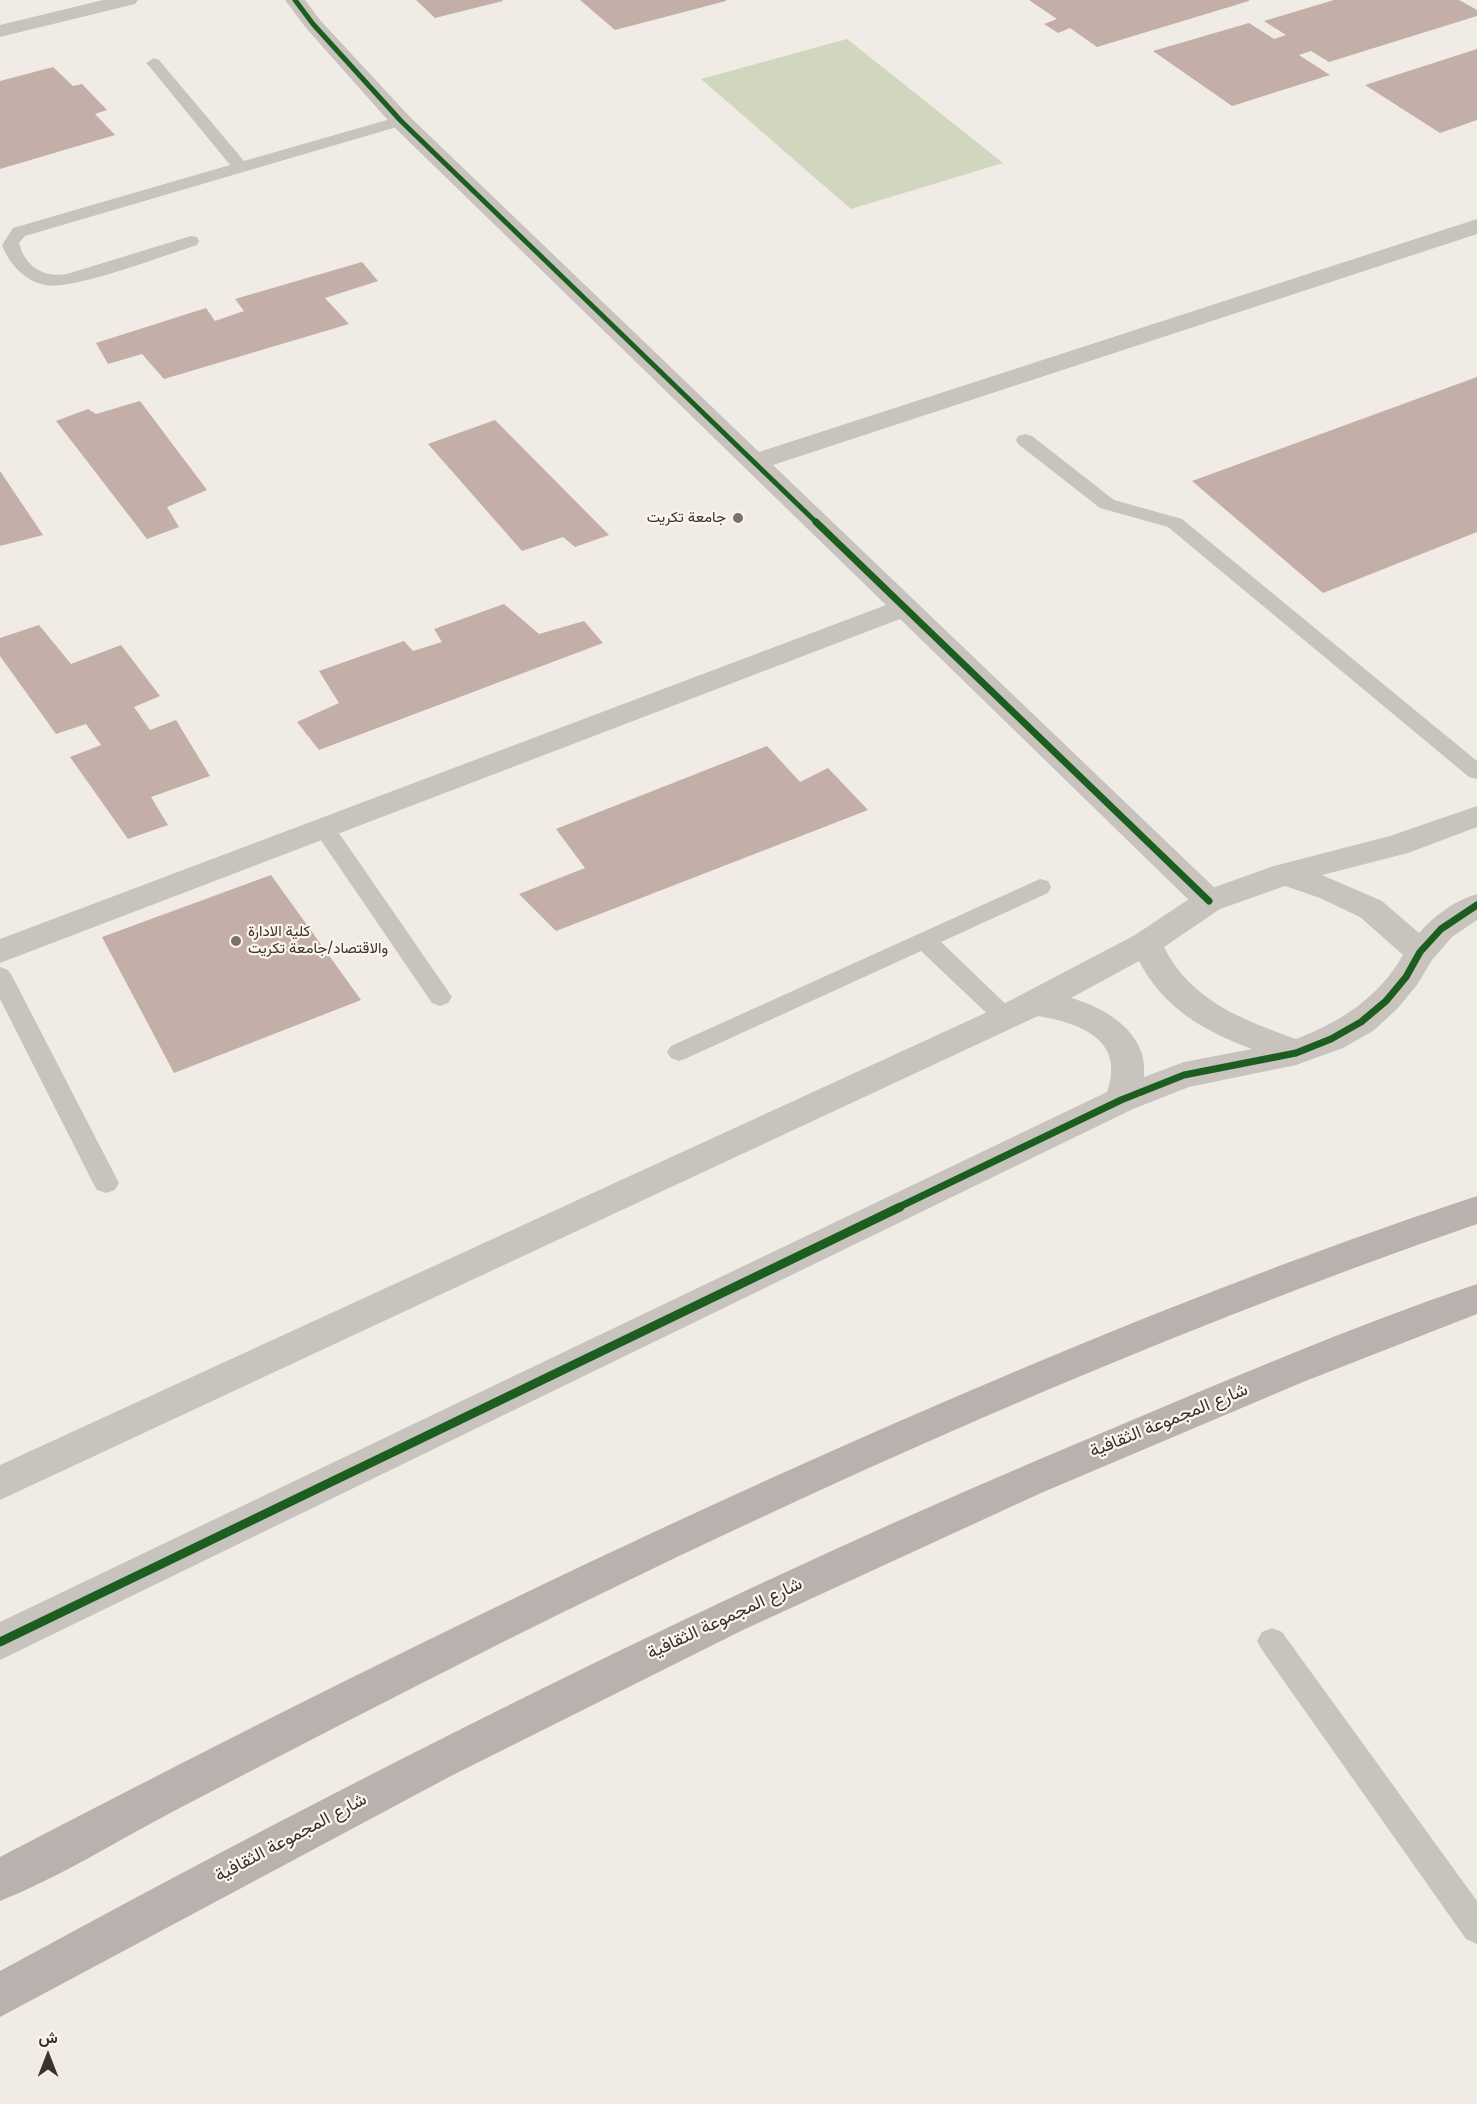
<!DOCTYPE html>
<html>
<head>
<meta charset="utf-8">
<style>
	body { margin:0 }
	#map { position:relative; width:1477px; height:2104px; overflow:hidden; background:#f0ebe5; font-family:"DM Sans",Vazirmatn,sans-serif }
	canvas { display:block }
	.north { position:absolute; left:18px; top:2026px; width:60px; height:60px; -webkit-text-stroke:4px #fbf5ee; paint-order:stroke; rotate:0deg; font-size:16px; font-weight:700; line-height:24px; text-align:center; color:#3b302b }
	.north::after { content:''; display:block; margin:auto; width:21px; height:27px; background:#3b302b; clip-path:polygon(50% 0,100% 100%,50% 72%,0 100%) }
</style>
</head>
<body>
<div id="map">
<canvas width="1477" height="2104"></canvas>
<div class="north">ش</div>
</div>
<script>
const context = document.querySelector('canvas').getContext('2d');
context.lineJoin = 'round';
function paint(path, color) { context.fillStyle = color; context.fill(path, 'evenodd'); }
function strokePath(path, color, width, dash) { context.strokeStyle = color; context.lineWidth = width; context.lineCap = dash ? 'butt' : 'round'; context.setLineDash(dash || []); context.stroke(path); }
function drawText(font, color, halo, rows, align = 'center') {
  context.font = font + ' "DM Sans",Vazirmatn,sans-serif'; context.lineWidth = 4.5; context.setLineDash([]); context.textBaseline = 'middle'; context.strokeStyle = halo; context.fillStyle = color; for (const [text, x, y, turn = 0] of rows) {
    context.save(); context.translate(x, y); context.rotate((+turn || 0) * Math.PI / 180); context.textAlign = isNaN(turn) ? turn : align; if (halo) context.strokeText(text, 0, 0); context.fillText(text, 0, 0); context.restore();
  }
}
paint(new Path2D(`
	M847,39l156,124 -152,46 -150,-130z`), '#d1d6bf');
paint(new Path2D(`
	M416,0h86l1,1 -68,17z
	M580,0h146v1l-111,29z
	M1029,0h220v1l-152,46 -27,-19 -12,5 -14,-9 13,-5z
	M1334,0h125l18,10v6l-148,46 -18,-11 -12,4 31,20 -98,31 -79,-55 96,-28 25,16 12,-4 -22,-14z
	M1477,49v71l-37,13 -75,-48z
	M53,67l20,19 9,-2 25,26 -12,4 20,21 -115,34v-88z
	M362,262l16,19 -53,17 24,26 -185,55 -22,-25 -34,10 -12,-21 110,-35 9,13 29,-10 -9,-12z
	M1477,377v155l-154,61 -131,-112z
	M140,401l67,89 -40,17 12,20 -32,12 -91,-118 32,-12 8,5z
	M495,420l114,115 -34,12 -12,-10 -41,14 -94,-107z
	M0,471l43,64 -43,11z
	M504,604l35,30 45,-13 19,22 -284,107 -22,-28 42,-19 -20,-32 85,-30 9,10 29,-9 -8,-13z
	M39,625l32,39 50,-19 39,51 -26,11 16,23 26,-10 34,56 -59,21 17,28 -40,14 -58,-82 31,-12 -15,-21 -30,10 -56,-78v-18z
	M767,746l33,36 28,-14 40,42 -312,121 -37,-37 66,-26 -29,-39z
	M271,875l90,125 -187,73 -72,-136z`), '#c3afa7');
paint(new Path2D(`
	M154,58l5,2 85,101 157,-45 8,5 -2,3 -382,112 -6,7c6,24 25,35 48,31l124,-38 6,1 2,4 -2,4c-32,10 -125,46 -152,40 -20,-4 -36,-21 -43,-40l11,-17 217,-63 -81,-99 -3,-3z
	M1025,434l7,2 82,64 68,19 295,242v18l-8,-2 -301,-250 -68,-19 -82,-64 -2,-4 2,-4z
	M324,820l8,3 116,168 4,6 -4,6 -8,3 -8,-3 -116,-170 -3,-5 3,-5z
	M1040,879l8,2 3,6 -3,6 -107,49 73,70 4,6 -4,6 -8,3 -8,-3 -77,-73 -234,107 -8,3 -8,-3 -4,-6 4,-6z
	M0,967l8,3 4,6 107,207 -4,7 -9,3 -9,-3 -4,-7 -93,-184z
	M1272,1628l10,4 195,269v43l-11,-5 -204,-289 -5,-9 5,-9z`), '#c9c3be');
paint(new Path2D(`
	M285,0h20l15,20 89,96 350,336 718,-233v15l-704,231 447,428 5,8 -5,8 -11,3 -11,-3 -298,-290 -900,344v-24l886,-334 -493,-479 -87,-98z`), '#c9c3be');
paint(new Path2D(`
	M103,0h35l-3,4 -135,33v-12z
	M1477,806v21l-69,26 -86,22 60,26 37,32c15,-17 36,-33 58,-39v26l-25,17 -20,23 -15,25 -20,24 -24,22 -30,17 -47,17 -107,22 -56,22 -1133,551v-38l1107,-530c19,-53 -28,-69 -69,-76l-1038,484v-35l994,-456 141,-74 63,-42 76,-27 116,-30zM1285,886l35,12 40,19 43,38c-24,42 -62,67 -107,84 -53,-19 -105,-38 -132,-92l56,-38zM1139,961c24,47 65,70 113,88l-68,13 -40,15c5,-43 -37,-69 -73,-79z`), '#c9c3be');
paint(new Path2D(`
	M1477,1196v28c-334,116 -659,261 -976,419 -109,55 -218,111 -327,168 -57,30 -114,66 -174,90v-44c313,-163 629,-320 953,-459 172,-74 346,-143 524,-202z
	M1477,1284v30l-174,68 -262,111 -298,137 -294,147 -449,240v-46c360,-196 725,-381 1104,-539 123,-52 246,-105 373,-148z`), '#b8b1ad');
strokePath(new Path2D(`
	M295,0l18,24 88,97 417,403`), '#1b5e20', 5);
strokePath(new Path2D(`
	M816,522l393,379
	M897,1208l224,-108 63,-25 112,-22 35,-14 30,-17 25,-21 20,-24 14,-25 21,-23 36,-24`), '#1b5e20', 7);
strokePath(new Path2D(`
	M0,1642l900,-435`), '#1b5e20', 9);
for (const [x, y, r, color] of [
	[738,518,6,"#7a716c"],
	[236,941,6,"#7a716c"]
]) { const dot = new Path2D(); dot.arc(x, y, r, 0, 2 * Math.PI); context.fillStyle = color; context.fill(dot); strokePath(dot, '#fbf5ee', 2); }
drawText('15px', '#3b302b', '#fbf5ee', [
	["جامعة تكريت",726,518],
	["كلية الادارة",248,932,"left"],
	["والاقتصاد/جامعة تكريت",248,949,"left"]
], 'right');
drawText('18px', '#3b302b', '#fbf5ee', [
	["شارع المجموعة الثقافية",1169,1421,-22],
	["شارع المجموعة الثقافية",725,1619,-25],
	["شارع المجموعة الثقافية",291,1838,-28]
]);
</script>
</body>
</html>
